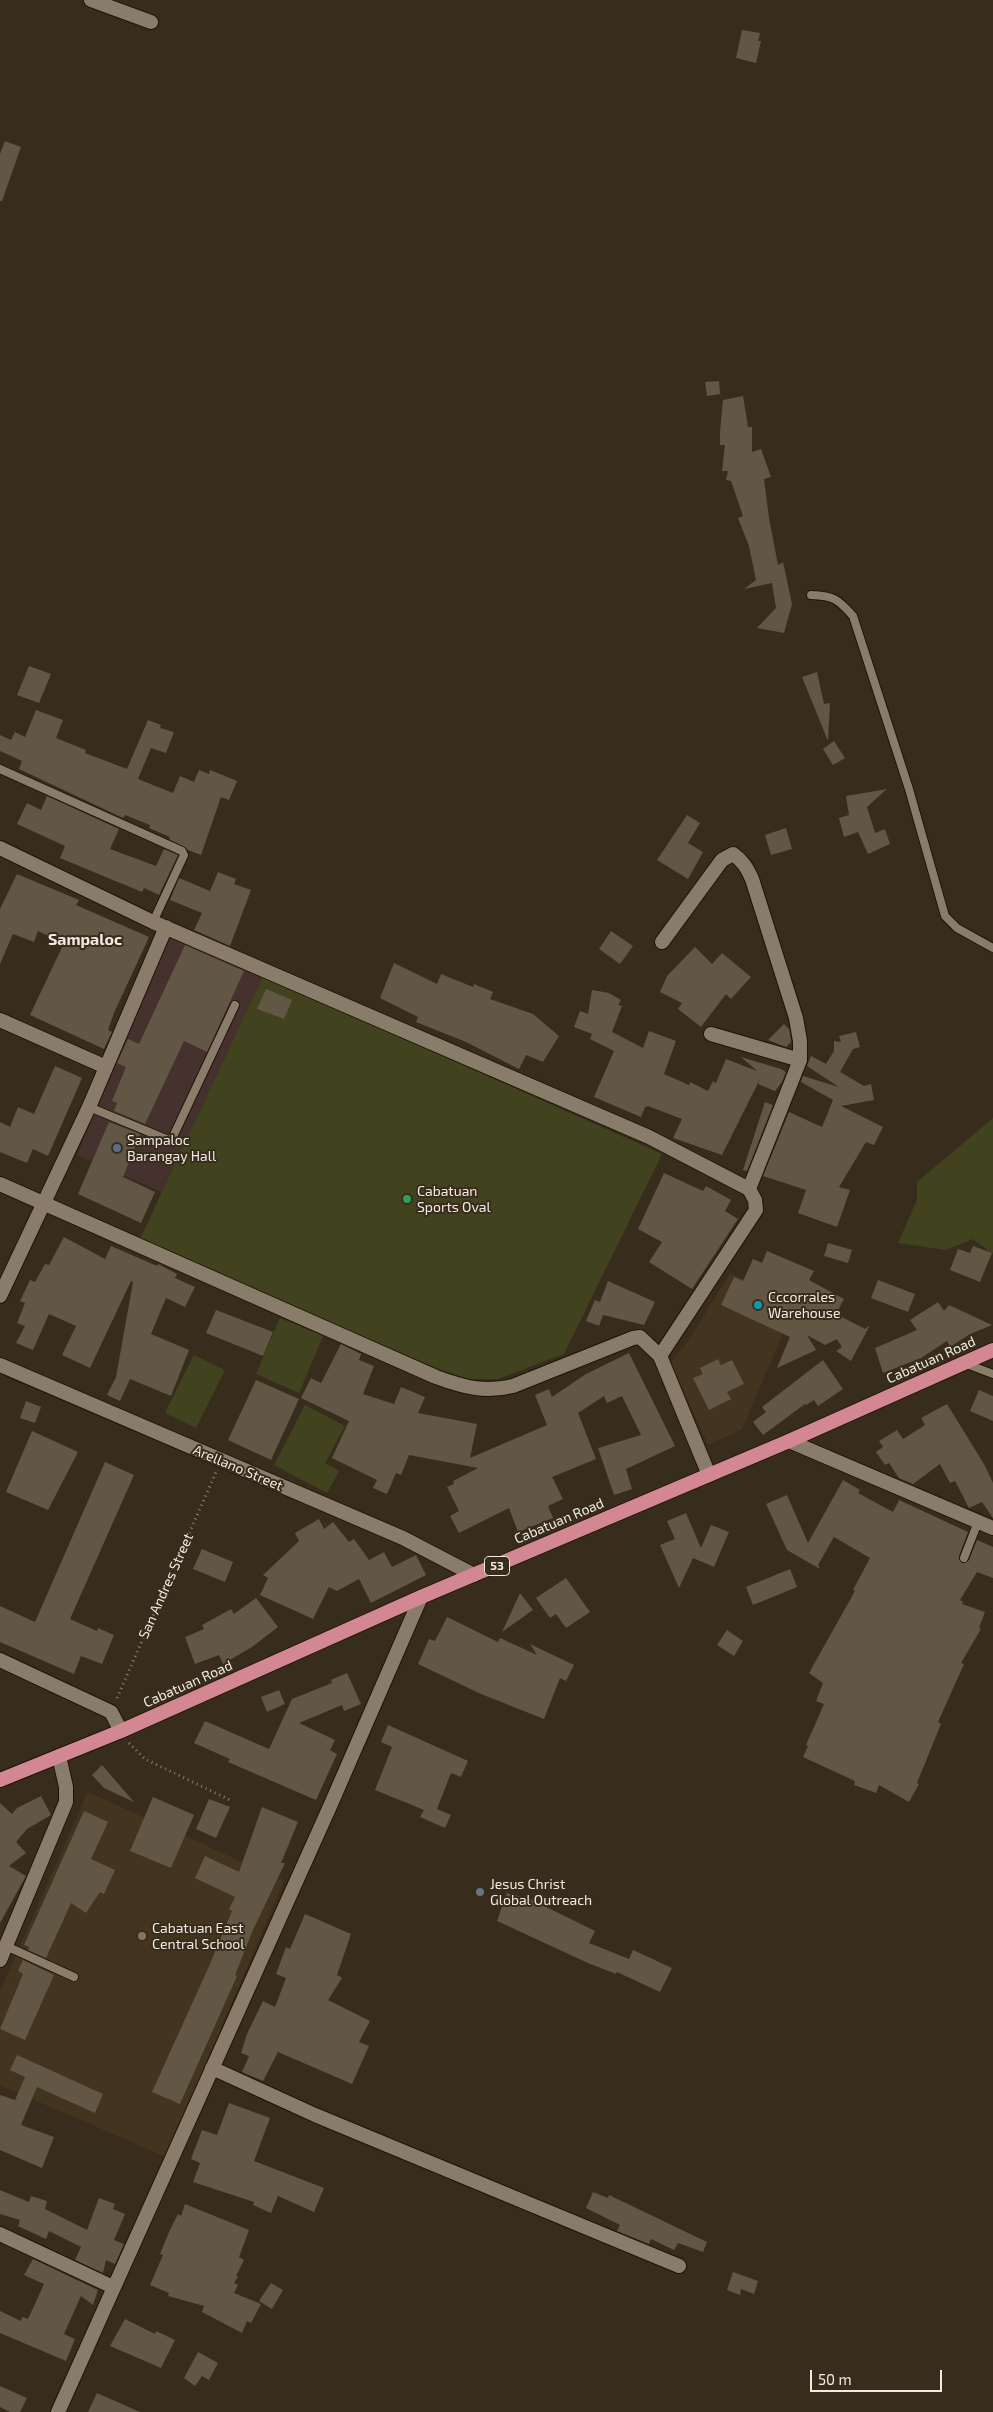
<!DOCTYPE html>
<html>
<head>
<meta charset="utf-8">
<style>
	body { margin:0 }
	#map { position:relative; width:993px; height:2412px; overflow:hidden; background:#382d1d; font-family:"Exo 2",sans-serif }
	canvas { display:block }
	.scale { position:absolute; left:810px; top:2370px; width:132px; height:22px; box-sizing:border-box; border:2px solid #f1eae0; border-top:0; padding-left:6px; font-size:15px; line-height:18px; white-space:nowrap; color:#f1eae0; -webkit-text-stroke:4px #382d1d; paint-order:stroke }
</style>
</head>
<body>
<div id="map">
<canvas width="993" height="2412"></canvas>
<div class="scale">50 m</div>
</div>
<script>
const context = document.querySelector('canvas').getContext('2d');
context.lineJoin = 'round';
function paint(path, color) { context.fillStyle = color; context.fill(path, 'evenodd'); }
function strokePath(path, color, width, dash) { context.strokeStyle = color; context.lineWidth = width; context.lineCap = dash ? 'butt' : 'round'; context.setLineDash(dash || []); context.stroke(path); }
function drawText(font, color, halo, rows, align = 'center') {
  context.font = font + ' "Exo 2",sans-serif'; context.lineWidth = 4; context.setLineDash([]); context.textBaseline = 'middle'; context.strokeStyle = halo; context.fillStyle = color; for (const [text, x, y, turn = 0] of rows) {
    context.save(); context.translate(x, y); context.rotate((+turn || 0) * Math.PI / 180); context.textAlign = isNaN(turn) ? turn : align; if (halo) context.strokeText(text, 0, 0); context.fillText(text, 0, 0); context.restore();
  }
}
paint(new Path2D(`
	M170,933l93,43 -101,216 -85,-37z`), '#45312e');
paint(new Path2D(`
	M730,1273l66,30 -54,126 -34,16 -37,-82 16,-20z
	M88,1792l196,89 -118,276 -166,-72v-94z`), '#42341e');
paint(new Path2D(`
	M263,976l399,178 -98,200 -66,25h-30l-27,-9 -302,-129z
	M993,1118v136l-20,-15 -27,11 -48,-7 19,-43v-18z
	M280,1318l43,18 -24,57 -43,-19z
	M194,1355l31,15 -29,58 -31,-15z
	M305,1405l40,21 -20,37 14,8 -12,22 -53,-28z`), '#40431e');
paint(new Path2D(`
	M742,30l18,3 -2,8h3l-5,22 -20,-5z
	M5,141l16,6 -19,54h-2v-47z
	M719,381l1,13 -13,2 -2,-14z
	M743,396l5,31h4v25l9,-3 10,28 -7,2 5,39 9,47 5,-3 9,42 -8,29 -27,-5 19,-20 -4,-25 -28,6 12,-9 -7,-34 -11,-28 5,-2 -12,-35 -5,-1 2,-9h-6l3,-26h-5v-13l3,-32z
	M29,666l22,8 -12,29 -22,-8z
	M817,672l7,32 6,-1 -2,38 -26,-64z
	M36,710l27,10 -7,18 30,12 -1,3 42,16 21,-49 13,5 -1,3 14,4 -8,21 -15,-5 -13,31 35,14 7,-17 14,6 5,-12 10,4 1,-4 27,11 -8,19 -8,-3 -20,58 -13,-5 -19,-11 1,-2 -21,-9 1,-3 -25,-10 -2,3 -104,-49 3,-8 -22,-10v-16l11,5 4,-8 10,5z
	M834,741l11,17 -12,7 -10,-16z
	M887,789l-20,18 8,26 10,-4 5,15 -22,10 -10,-22 -14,5 -5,-19 10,-3 -3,-19z
	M47,796l72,33 -9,20 46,17 8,-17 14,6 -19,40 -15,-7 -2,4 -82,-34 5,-12 -48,-22 10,-21 14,7z
	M687,815l13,8 -12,20 15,9 -15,27 -31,-19z
	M786,828l6,21 -21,6 -6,-20z
	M218,872l18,7 -2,5 17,6 -21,56 -36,-16 8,-17 -32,-13 9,-22 31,13z
	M17,874l62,26 -3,5 73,32 -35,76 -6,17 4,2 -8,17 -74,-34 34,-72 -26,-12 -4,11 -21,-8 -13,30v-55z
	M611,931l22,15 -13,18 -21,-15z
	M185,945l59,26 -37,81 -23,-11 -39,83 -31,-13 3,-8 -5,-2 14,-34 -9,-4 11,-24 11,5z
	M695,947l17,17 10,-11 29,24 -20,22 -5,-5 -25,33 -23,-18 4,-6 -22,-11 7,-16z
	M394,963l43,21 4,-10 32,13 1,-3 19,8 -3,7 43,15 26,22 -16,26 -17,-7 -7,14 -53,-27 -50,-20 2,-5 -38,-19z
	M266,989l26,11 -8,19 -27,-10z
	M592,990l17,3 12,7 -3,5 4,1 -10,26 31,16 6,-17 27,10 -12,33 25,11 1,-3 18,9 5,-10 3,2 10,-24 31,12 -16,-14 40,12 5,3 -4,10 -7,9 -17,-7 4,-9 -40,80 -49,-17 9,-19 -34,-13 -3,1 -4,10 -47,-20 20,-46 -24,-12 2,-5 -18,-7 6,-16 8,3z
	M784,1024l5,5 2,13 -5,5 -18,-7z
	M856,1032l4,15 -7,2 -13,23 24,14 7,-2 3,16 -33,6 42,21 -9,18 -8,-3 -27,45 11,3 -13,37 -39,-14 8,-23 -43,-14 26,-64 33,15 11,-27 -32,-18 2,-6 36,11 -32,-21 4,-10 15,8 8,-13v-10l7,1 -2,-6z
	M55,1066l27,12 -34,78 -15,-7 -6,14 -27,-11v-30l10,5 8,-20 16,7z
	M765,1102l8,3 -26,66 -4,-1z
	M109,1122l31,12 -17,43 32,15 -14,31 -63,-29z
	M664,1173l39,18 3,-5 25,14 -6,11 13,8 -46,70 -43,-27 13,-20 -24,-13z
	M64,1237l41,22 6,-13 46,20 1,-2 19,10 -2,4 20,9 -10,20 -19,-9 -15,36 38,16 -18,46 -41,-17 -10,22 -13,-6 9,-18 17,-95 -2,-1 -41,87 -28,-13 14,-29 -27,-12 -16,36 -17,-7 9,-17 -8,-3 8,-20 -5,-2 10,-21 5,2 10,-18 4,1z
	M828,1243l24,7 -4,13 -24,-7z
	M973,1246l19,7 -12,29 -30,-12 8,-21 12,4z
	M767,1251l47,20 -5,9 35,19 -8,15 29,15 5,-4 -19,36 -15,-10 6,-4 -5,-8 -12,6 -18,-10 9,15 -39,18 13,-31 -69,-32 13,-28 9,4 10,-22 9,4z
	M878,1280l37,14 -7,18 -37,-14z
	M608,1281l47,21 -11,23 -41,-10 -4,11 -13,-5 9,-21 5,2z
	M938,1302l6,9 5,-6 43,20 -22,9 -20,13 -3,-6 -26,17 -38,15 -8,-25 42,-18 -7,-10z
	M216,1310l57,22 -10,24 -57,-23z
	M341,1344l20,10 -2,6 15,6 -11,28 31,10 7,-17 24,10 -7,16 59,11 -7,34 77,-33 -12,-30 14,-6 3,8 34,-23 43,-21 46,93 -49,23 6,20 -18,6 -16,-47 43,-13 -19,-39 -15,7 -3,-7 -26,17 18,46 -44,18 11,22 -15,7 5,12 -35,14 -9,-24 -50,25 -9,-17 9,-5 -12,-24 7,-3 -1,-3 25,-13 -69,-13 -8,20 -5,-2 -9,21 -14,-6 4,-8 -45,-22 17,-37 -48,-23 10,-20 10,5z
	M718,1359l3,6 11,-5 12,24 -17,8 4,7 -22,11 -16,-32 10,-4 -3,-6z
	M823,1360l20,29 -25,17 -4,-6 -8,5 -1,-1 -42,31 -10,-13 13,-10 -4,-5z
	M256,1380l43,19 -28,61 -43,-20z
	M979,1390l14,6v25l-23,-10z
	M26,1401l15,6 -6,16 -15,-5z
	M947,1404l37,60 9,19v35l-11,-16 -13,6 -14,-27 -5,2 -10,-19 -27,20 -14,-6 -10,-15 -4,2 -9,-13 7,-5 -4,-6 18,-11 6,9 22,-14 -4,-7z
	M32,1431l46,21 -30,58 -42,-18z
	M105,1462l29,13 -64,144 27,12 1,-3 16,7 -12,29 -21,-8 -7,18 -74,-32v-36l35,16z
	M843,1480l17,10 -2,3 35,19 6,-12 69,32 -9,24 3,7 7,-3 8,-20 16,7v31l-16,-6 -17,28 3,2 -1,2 23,8 -6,16 2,1 -20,34 3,1 -26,58 3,2 -24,59 2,1 -10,18 -30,-17 -3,8 -22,-8 1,-4 -52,-24 5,-11 -2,-1 18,-41 -8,-3 7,-18 -14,-10 46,-82 -2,-1 17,-32 -36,-21 -16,28 2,4 -33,-19 -21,-46 21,-9 21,48z
	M686,1513l15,35 10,-23 18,7 -15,35 -21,-9 -14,30 -19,-43 15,-6 -8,-18z
	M319,1519l5,10 9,-7 16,20 5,-3 15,21 15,-8 8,15 24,-12 10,20 -55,28 -12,-24 -22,12 -8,-4 -16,32 -53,-24 8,-17 -5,-3 36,-34 -4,-8z
	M202,1549l31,13 -8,20 -32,-13z
	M790,1569l7,18 -44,18 -7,-18z
	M566,1578l24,34 -24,16 -10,-14 -6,4 -14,-20z
	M520,1593l13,17 -31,22z
	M256,1598l22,29 -26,20 -29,17 -4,-9 -24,9 -10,-27 19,-8 -2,-4 29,-16 3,5z
	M447,1617l51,25 2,-4 37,17 -7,-11 44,21 -8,16 -6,-3 -16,41 -63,-25 -63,-30 11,-25 6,2z
	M727,1630l16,11 -9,15 -17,-11z
	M347,1673l14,31 -17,7 -2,-6 -43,18 36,17 -5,10 7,4 -21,46 -88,-38 2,-3 -36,-16 11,-22 64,28 23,-50 40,-16 -1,-3z
	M279,1690l6,14 -18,8 -6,-15z
	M388,1725l80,36 -7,16 -10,-4 -14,36 14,6 -6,13 -25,-11 4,-7 -49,-20 17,-43 -11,-5z
	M102,1765l32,37 -30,-14 -12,-13z
	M41,1796l10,19 -24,14 -11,13 10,11 -17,13 17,10 -26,47v-120l12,11 5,-6z
	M153,1797l41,18 -23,53 -41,-17z
	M209,1799l21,8 -14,31 -20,-9z
	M262,1807l36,15 -17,41h4l-32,67 -18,45 2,1 -57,128 -28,-12 58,-128 22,-53 -3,-2 6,-12 -40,-19 10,-22 34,16z
	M84,1811l24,11 -17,37 24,11 -11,24 -4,-2 -14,21 -15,-10 -25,55 -18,-8 1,-3 -5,-2z
	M507,1893l23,6 65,32 -6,12 40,16 4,-9 39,18 -12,24 -43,-20 -1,2 -28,-11 -91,-42z
	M305,1914l46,20 -14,41 5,3 -14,22 42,21 -11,21 10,4 -17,38 -74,-32 -15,29 -21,-9 7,-16 -8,-3 6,-19 16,-33 12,6 11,-29 -10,-4 10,-27 4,2z
	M23,1960l31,15 -29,65 -25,-11 23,-55 -5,-3z
	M17,2055l86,39 -8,19 -58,-26 -16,38 33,12 -12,31 -42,-18v-55l15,5 10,-23 -15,-7z
	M229,2103l41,15 -16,43 70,27 -10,24 -36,-16 -7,17 -18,-8 1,-3 -61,-20 7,-19 -9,-4 11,-29 15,5z
	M0,2190l29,12 2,-6 16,5 -2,8 42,21 12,-32 16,6 -2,5 12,5 -11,26 10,4 -9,20 -9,-4 -3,13 -28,-13 6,-13 -32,-16 -3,8 -28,-13 2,-6 -20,-6z
	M593,2192l15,6 1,-3 98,47 -4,10 -25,-9 -4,7 -23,-11 -2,5 -32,-13 3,-6 -34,-17z
	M185,2204l64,26 -10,27 5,3 -8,16 2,1 -4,6 4,2 -4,8 27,11 -10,19 -4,-2 -5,12 -40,-21 2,-6 -36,-10 1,-3 -19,-8 13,-30 -3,-1 9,-22 9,-18 3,2z
	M33,2259l65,31 -5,15 -12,-9 -17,38 11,5 -9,22 -66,-28v-22l21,10 1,-4 6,2 16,-35 -20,-9z
	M733,2272l25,9 -4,13 -13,-5 -1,6 -13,-5z
	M271,2283l12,7 -11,19 -13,-8z
	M125,2319l30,15 1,-3 19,9 -14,28 -51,-22z
	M198,2352l20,11 -9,17 -7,-4 -7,10 -11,-8z
	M0,2386l27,12 -7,14h-10l-10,-5z
	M97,2393l43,19h-52z`), '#625645');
const service = new Path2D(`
	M811,595c23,1 27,4 42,21l56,173 36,127 12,12 36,20
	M0,769l182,82 2,4 -31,67
	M89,1107l82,34 64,-136
	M964,1363l29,11
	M964,1558l14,-36
	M6,1946l68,31`);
const minor = new Path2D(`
	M91,0l60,22
	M0,848l153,74 496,215 100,52 6,11 1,10 -96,146
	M662,942l60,-82 11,-6c10,7 14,14 19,25l44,139 4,23v19l-51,129
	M0,1020l106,47
	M711,1034l89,26
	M0,1184l436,193c27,10 49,16 77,9l120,-48 7,-1 20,19 49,119
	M0,1296l89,-189 77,-180
	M0,1365l403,173 71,37
	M789,1441l204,87
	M0,1660l111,52 10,19
	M0,1960l66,-158v-15l-7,-31
	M212,2068l103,47 364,151
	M0,2234l113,53
	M58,2412l273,-608 90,-207`);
const trunk = new Path2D(`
	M0,1780l121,-49 300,-134 368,-156 204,-91`);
strokePath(service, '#1f1506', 10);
strokePath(minor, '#1f1506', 16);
strokePath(trunk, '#1f1506', 16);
strokePath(new Path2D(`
	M117,1698l99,-226
	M129,1743l16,16 87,42`), '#8a8073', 3, [1, 4]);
strokePath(service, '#897c6a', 8);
strokePath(minor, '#897c6a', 14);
strokePath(trunk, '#d28792', 14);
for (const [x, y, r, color] of [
	[117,1148,5,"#5c6f8a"],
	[407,1199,5,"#2e9e5b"],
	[758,1305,5,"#0f9aa8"],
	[480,1892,5,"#6b7280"],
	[142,1936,5,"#8d6e63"]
]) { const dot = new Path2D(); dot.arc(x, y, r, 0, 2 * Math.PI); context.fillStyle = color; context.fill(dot); strokePath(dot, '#382d1d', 2); }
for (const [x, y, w] of [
	[497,1566,25]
]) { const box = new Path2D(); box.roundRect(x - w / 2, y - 9.5, w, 19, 4); context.fillStyle = '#382d1d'; context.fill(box); strokePath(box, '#f1eae0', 1); }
drawText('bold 12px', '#f1eae0', null, [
	["53",497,1566]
]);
drawText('14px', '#f1eae0', '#382d1d', [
	["Sampaloc",127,1140],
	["Barangay Hall",127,1156],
	["Cabatuan",417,1191],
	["Sports Oval",417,1207],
	["Cccorrales",768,1297],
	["Warehouse",768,1313],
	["Jesus Christ",490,1884],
	["Global Outreach",490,1900],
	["Cabatuan East",152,1928],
	["Central School",152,1944]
], 'left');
drawText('14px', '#f1eae0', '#382d1d', [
	["Cabatuan Road",931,1360,-24],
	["Arellano Street",238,1468,23],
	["Cabatuan Road",559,1521,-23],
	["San Andres Street",166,1586,-66],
	["Cabatuan Road",188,1684,-24]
]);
drawText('bold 16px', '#f1eae0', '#382d1d', [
	["Sampaloc",85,940]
]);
</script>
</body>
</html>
